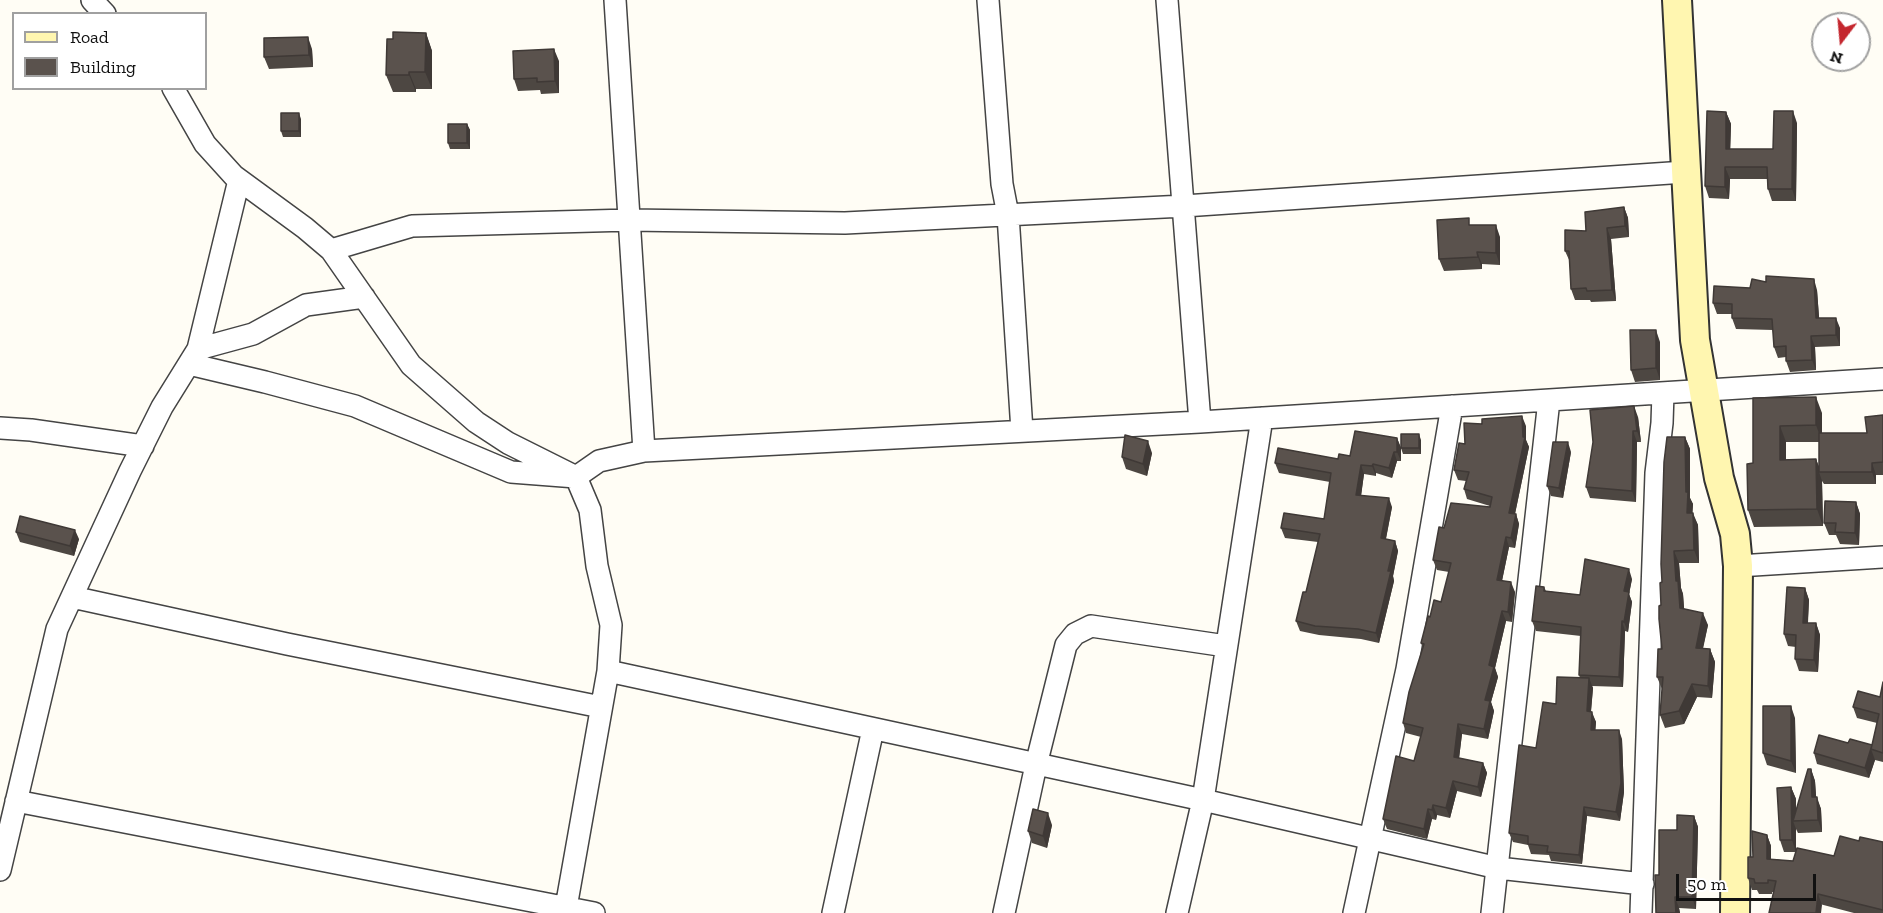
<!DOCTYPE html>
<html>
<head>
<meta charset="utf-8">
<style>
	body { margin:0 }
	#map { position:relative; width:1883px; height:913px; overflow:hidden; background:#fffdf5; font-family:"Zilla Slab",serif }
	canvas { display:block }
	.legend { position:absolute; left:12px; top:12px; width:195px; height:78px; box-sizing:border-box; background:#fff; border:2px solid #a0a0a0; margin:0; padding:8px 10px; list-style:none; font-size:18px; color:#111 }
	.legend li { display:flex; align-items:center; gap:12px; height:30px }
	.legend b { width:30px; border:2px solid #a0a0a0 }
	.north { position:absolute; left:1811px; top:12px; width:60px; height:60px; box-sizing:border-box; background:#fff; border:2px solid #a0a0a0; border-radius:50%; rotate:196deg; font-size:16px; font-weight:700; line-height:24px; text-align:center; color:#111 }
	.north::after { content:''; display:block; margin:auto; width:21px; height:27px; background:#c4262e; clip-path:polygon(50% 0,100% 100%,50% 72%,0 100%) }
	.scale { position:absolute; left:1676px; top:874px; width:140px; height:27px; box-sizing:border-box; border:3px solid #111; border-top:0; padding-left:8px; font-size:18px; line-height:21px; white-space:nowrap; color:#111; -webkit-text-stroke:4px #fff; paint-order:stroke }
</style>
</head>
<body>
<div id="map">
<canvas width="1883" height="913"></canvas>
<ul class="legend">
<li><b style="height:8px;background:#fff6b0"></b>Road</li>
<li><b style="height:16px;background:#5a524d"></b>Building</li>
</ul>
<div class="north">N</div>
<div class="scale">50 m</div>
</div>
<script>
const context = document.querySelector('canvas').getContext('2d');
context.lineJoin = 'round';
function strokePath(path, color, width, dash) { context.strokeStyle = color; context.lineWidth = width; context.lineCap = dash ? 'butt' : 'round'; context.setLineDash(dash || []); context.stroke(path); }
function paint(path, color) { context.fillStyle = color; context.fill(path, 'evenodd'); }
const street = new Path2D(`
	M92,0l13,14
	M615,0l29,451
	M988,0l14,184 6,31 14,216
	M1167,0l33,422
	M173,88l32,56 29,32 71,52 26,22 80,115 65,57 32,21 68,34 14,33 7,56 14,59 -3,46 -43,242
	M331,250l81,-24 217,-6 216,3 339,-17 501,-34
	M198,349l55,-15 53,-29 58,-8
	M189,364l76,18 90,24 156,66 65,5 23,-16 45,-10 556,-29 683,-43
	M0,428l31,2 112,16
	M1738,566l145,-9
	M72,597l215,47 314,63
	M608,671l595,129 295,68 145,16
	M16,801l578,112
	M0,870l57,-241 73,-158 32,-64 36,-58 41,-169
	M833,913l40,-184
	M1004,913l32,-148 30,-120 9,-11 16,-8 135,20
	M1177,913l26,-113 59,-382
	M1354,913l53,-244 45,-263
	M1492,913l57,-513
	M1641,913l15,-440 6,-50 1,-30`);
const secondary = new Path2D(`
	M1677,0l18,340 24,138 16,56 3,32 -3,347`);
strokePath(street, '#444', 24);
strokePath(secondary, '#333', 32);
strokePath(street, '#fff', 21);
strokePath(secondary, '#fff6b0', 28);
paint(new Path2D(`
	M426,33l6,18v38h-16v3h-23l-7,-17 7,-36z
	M312,49l1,18 -44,2 -5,-12z
	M559,61v32l-18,1 -1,-4 -22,1 -4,-12z
	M1726,112l5,12 -1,25h43l24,-26 -1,78h-24l-4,-12 -1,-10h-37l-1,20 -20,-1 -4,-12z
	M301,119v18h-18l-2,-6z
	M467,124l3,6v19h-20l-2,-6z
	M1624,207l4,11 1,19 -18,2 5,62 -25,1 -1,-2h-15l-4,-11 -1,-27 -5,-11 21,-20z
	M1471,225l29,12v28l-18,-1v5l-38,2 -5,-12z
	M1766,282l51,8 2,28 21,10v18l-25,1 1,23 -26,2 -4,-11v-4l-8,1 -4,-11 -1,-17 -37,-1 -4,-11v-4h-15l-4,-11 37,-15z
	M1660,342v38l-25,2 -4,-12z
	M1753,398l69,15v20h45l16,-18v60h-7v9h-52l-2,-3 1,45 -69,1 -6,-17 5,-47zM1786,442h33v25l-3,-8 -30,1z
	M1638,417l3,25h-4l-1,60 -46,-4 -4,-11z
	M1526,426v14l3,7 -14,67h1l3,10 -4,24 -6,-1 -7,34 13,11 -3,30 -6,-1 -11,47 3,9 -7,25 3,9 -6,28 -26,-5 -3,24 24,5 4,10 -6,24 -24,-6 -7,27 -13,-3 -1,5 -4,-1 -5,20 -40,-10 -4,-10 31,-58 7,-24 -15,-4 -3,-10 20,-75 -2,-5 9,-26 11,-15 8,-30 -12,-2 -4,-10 11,-32 46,-21v-1l-23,-7 -3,-10 2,-8 -8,-1 -4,-10 11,-26z
	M1685,437l5,12v49l3,6 -1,9 6,12 1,38h-20l2,25 2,6 1,15 24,16 -5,24h7l5,13 -3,36 -15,-1 -13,27 -19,4 -5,-13 2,-26 -5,-12 5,-28v-67z
	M1397,438l4,10v13h-4l-5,17 -16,-5v3l-12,-2 -3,21 31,12 -6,32 9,2 3,10 -5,25 1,5 -15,62 -18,-4 -42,-4 -19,-4 -4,-10 10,-29 12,-50 -33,-4 -4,-10 43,-9 6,-37 -51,-9 -4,-10 63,-4 12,-3z
	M1421,440v14h-18l-2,-6z
	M1571,452l-8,46 -12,-2 -4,-10z
	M1152,453l-5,23 -21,-7 -4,-12z
	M1856,502l4,12 -1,31 -19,-1 -4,-9h-7l-5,-12z
	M16,532l63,7 -5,17 -54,-14z
	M1632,579l-3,15 3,8 -4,30 -3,-1 -2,56 -31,-1 1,2 -2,24 5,10 -1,8 27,9 2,53 -4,29 -33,-5 -5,48 -31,-3 -2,-6 -18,-1 -3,-9 -15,-3 -4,-9 27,-85 20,-44 24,-26 -1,-3 2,-39 -45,-5 -4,-10 12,-34 2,4 34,4z
	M1805,588l4,12 -1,23h8l4,12 -2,37 -19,-1 -4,-12 1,-12 -8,-1 -4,-12z
	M1883,682v80l-8,-2 -6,18 -52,-14 -3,-11 34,-10 24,2 5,-22 -20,-5 -4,-11 27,-10z
	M1795,718l1,55 -29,-8 -4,-12z
	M1811,769l4,12 1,16 5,12 1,23 -24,1 -2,-4v21l38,6 25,-15 24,1v71h-29l-80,-21h-2v2h-13l-2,-4h-5l-4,-12 5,-21 14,-22 4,11v13l22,2 3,-9h-12l-4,-12 11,-53 5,12v13z
	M1694,816l4,11 -2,82 -17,-1 1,5h-24l3,-38 18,-45z
	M1052,825l-5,23 -15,-5 -4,-12z`), '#4d4742');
paint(new Path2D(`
	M426,33l6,18v38l-7,-17z
	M308,37l4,12 1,18 -4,-12z
	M554,49l5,12v32l-4,-12z
	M409,72l7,17v3l-7,-17z
	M1793,111l4,12 -1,78 -4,-12z
	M1726,112l5,12 -1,37 -4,-12z
	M299,113l2,6v18l-2,-6z
	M467,124l3,6v19l-3,-6z
	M1725,167l5,12 -1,20 -4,-12z
	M1624,207l4,11 1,19 -4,-11z
	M1496,225l4,12v28l-4,-12z
	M1607,228l4,11 5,62 -4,-11z
	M1477,252l5,12v5l-4,-12z
	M1814,279l3,11 3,39 -4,-11z
	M1836,318l4,10v18l-4,-11z
	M1656,330l4,12v38l-4,-12z
	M1811,336l4,11 1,23 -4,-10z
	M1816,397l6,16v29l-6,-17z
	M1634,406l4,11 3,25 -4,-11z
	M1522,416l4,10v14l3,7 -16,76 -4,-10 14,-76z
	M1780,426l6,16v35l-6,-17z
	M1633,431l4,11 -1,60 -4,-11z
	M1419,434l2,6v14l-2,-6z
	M1685,437l5,12v49l3,6 -1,21 -5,-12z
	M1397,438l4,10v13l-4,-9z
	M1148,441l4,12 -5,23 -4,-12z
	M1568,442l3,10 -8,46 -4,-10z
	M1394,452l3,9 -5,17 -3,-10z
	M1816,459l5,13h-2l3,9 1,45 -6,-17z
	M1872,463l4,12v9l-4,-12z
	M1373,464l3,9v3l-4,-10z
	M1361,465l3,9 -4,30 -4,-9z
	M1389,498l3,9 -8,41 -3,-10z
	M1856,502l4,12 -1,31 -4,-12z
	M1693,513l5,12 1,38 -5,-13z
	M1516,514l3,10 -4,24 -4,-10z
	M75,530l4,9 -5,17 -4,-10z
	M1506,537l3,10 -9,43 -3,-10z
	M1395,541l3,10 -5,25 1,5 -15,62 -3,-10z
	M1674,551l5,12 2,25 2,6 2,26 -5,-12 -4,-27z
	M1629,569l3,10 -3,15 3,8 -4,30 -4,-10v-31z
	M1511,582l4,10 -3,30 -4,-10z
	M1805,588l4,12 -2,35 -4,-12z
	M1502,611l4,10 -11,47 3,9 -7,25 3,9 -6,28 -4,-10 1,-29 4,-35z
	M1703,613l5,12 -8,35 -4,-12z
	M1622,621l3,10 -2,56 -4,-10z
	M1816,623l4,12 -2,37 -4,-12z
	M1710,649l5,13 -3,36 -4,-12z
	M1589,678l4,10 -3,33 -3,-10z
	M1692,684l5,13 -13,27 -5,-13z
	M1791,706l4,12 1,55 -5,-12z
	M1592,712l4,10 -1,17 -4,-9z
	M1458,724l4,10 -4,33 -4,-10z
	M1619,730l3,9 2,53 -4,29 -4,-9z
	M1871,749l4,11 -6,18 -4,-10z
	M1483,763l4,10 -6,24 -3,-10z
	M1811,769l4,12 2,28 -5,-12z
	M1453,781l4,10 -7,27 -4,-10z
	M1791,787l5,12v22h-3l3,8v23l-4,-12z
	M1817,797l4,12 1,23 -4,-12z
	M1433,805l4,10 -1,5 -4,-10z
	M1584,807l3,9 -5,48 -3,-9z
	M1428,809l4,10 -5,20 -3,-10z
	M1048,813l4,12 -5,23 -4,-12z
	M1694,816l4,11 -2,82 -4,-12z
	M1767,835l4,11v24l-4,-11z
	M1818,894l4,11 -1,8h-5z
	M1675,897l4,11 1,5h-4z`), '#3f3936');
const building = new Path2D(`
	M393,32l33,1 -1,39h-16v3h-23l1,-36h6z
	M308,37l1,18 -45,2v-19z
	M554,49l1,32 -18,1v-4l-23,1 -1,-28z
	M1707,111l19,1v37h47l1,-38h19l-1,78h-24l-1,-22h-42v20l-20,-1z
	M281,113h18v18h-18z
	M448,124h19v19h-19z
	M1624,207l1,19 -18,2 5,62 -25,1 -1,-3 -15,1 -2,-38h-4v-21l21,1 -1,-19z
	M1469,218v7h27v28l-19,-1 1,5 -39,2 -2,-39z
	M1766,276l48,3 2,39h20v17l-25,1 1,24 -26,1v-15l-12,1 -2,-28 -40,-1v-14l-19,-1 1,-17 36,2 2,-9 14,3z
	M1630,330h26v38l-25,2z
	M1816,397v28l-36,1v34l36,-1 1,50 -69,1 -1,-46 6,-1v-65z
	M1634,406l3,25h-4l-1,60 -46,-4 7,-45 -3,-32z
	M1883,415v47l-11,1v9h-53v-39h48l-2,-16z
	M1522,416l1,21h2l-16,76 7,1 -5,24 -5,-1 -9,43 14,2 -3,30 -6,-1 -13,54 5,2 -9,33 5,1 -6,28 -26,-5 -4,33 29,6 -5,24 -25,-6 -7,27 -13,-3 -1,5 -4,-1 -4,20 -41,-10 13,-63 18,5 9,-33 -20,-5 6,-31 15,-48 -3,-1 7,-27 2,1 4,-17 7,2 10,-39 -18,-3 6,-33 5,1 7,-25 39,4 2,-10 -28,-8 5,-17 -15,-2 5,-27 6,1 -1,-21 18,1v-5z
	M1355,431l42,7v14h-3l-5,16 -16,-4 -1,2 -11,-1 -5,30 33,3 -8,40 14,3 -7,30h3l-15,62 -18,-4 -43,-3 -19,-5 7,-29h3l14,-58 -39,-6 3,-15 40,6 7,-46 -56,-10 3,-15 60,11 1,-5 11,2z
	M1401,434h18v14h-18z
	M1125,435l23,6 -5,23 -21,-7z
	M1667,437h18l1,55h2l-1,21h6l1,37 -20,1 2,30h2l2,27 23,5 -7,35 14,1 -2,37 -16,-2 -13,27 -19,4 3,-38h-6l1,-28h4l-3,-30v-13l2,-1 -1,-22 2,-1 -1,-18 3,-102z
	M1553,442h15l-9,46 -12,-2z
	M1825,501l31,1 -1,31 -20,-1 1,-9h-12z
	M20,516l55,14 -5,16 -54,-14z
	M1585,559l44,10 -5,22 5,1 -5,30 -2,-1 -3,56 -40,-2 2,-48 -49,-6 4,-35 8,1v4l36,4z
	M1787,587l18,1 -2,35h13l-2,37 -19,-1 1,-24 -12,-1z
	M1557,677l32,1 -2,33 5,1 -1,18h28l2,53 -5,29 -32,-5 -5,48 -32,-3 1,-6 -20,-2v-8l-19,-3 10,-88 17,3 7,-46 13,2z
	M1883,682v71l-12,-4 1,-4 -7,23 -51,-15 5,-18 29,8 2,-4 22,6 7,-31 -26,-7 5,-16 22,6z
	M1763,706h28v55l-28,-8z
	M1808,769h3l1,28h5l1,23 -25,1z
	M1791,787l1,53h-12l-3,-52z
	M1033,809l15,4 -5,23 -15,-5z
	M1677,815l17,1 -2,81h-17l1,16h-20l-1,-38h4v-45h18z
	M1752,831l15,4v24l26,2 4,-13 37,8 6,-20 19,5 1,-4 23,5v68l-65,-16 -2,19h-47l7,-32 -8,-1v3h-13l-1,-4 -6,-1v-21h5z`);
paint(building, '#5a524d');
strokePath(building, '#3f3936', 1.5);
</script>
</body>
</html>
